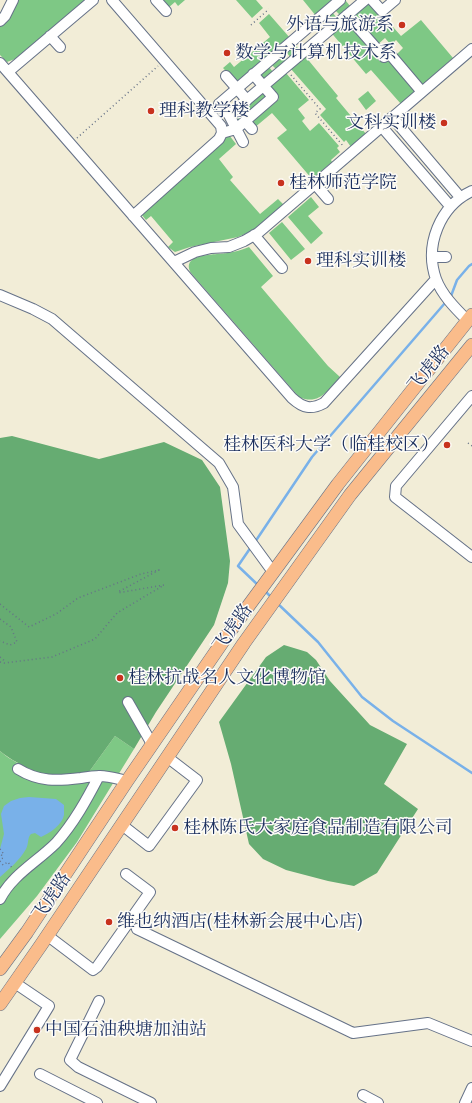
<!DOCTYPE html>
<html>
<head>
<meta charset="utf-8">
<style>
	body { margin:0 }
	canvas { display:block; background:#f2edd7 }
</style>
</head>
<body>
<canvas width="472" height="1103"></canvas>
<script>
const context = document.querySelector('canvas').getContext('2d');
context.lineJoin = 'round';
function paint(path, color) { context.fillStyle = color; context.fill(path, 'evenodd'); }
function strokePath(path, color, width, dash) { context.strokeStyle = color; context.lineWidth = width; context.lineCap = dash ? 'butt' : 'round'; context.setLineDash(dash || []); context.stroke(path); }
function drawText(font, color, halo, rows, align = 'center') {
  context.font = font + ' "EB Garamond","Noto Serif SC",serif'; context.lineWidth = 3; context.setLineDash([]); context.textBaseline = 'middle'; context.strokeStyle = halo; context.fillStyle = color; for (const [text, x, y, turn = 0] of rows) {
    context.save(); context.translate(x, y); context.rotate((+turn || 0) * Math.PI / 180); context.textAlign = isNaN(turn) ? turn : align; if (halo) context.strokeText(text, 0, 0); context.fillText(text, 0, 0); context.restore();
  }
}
paint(new Path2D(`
	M16,0h70l-71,59 -8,3 -7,-7v-29l13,-14z
	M162,0h23l-7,6 -3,-4 -7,6z
	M236,0h20l7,8 -11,10z
	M303,0h31l-18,16z
	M369,0l32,36 20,-16 32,38 -52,46 -30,-34 -5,4 -37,-44zM385,38l6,7 5,-5 7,8 -9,9 -5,-4 -14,-6z
	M346,1l4,5 -10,9 -5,-5z
	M332,12l5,6 -9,7 -5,-5z
	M269,14l21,24 -53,45 -14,-15 7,-6 4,5 36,-30 -11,-14z
	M295,45l5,5 -9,8 -4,-5z
	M283,55l5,5 -11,10 -5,-5z
	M305,56l33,40 -2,2 30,36 -15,13 -5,-7 -2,2 -24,-27 6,-6 -35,-40z
	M269,67l4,5 -10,9 -5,-5z
	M286,73l23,27 -11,9 7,9 -3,3 8,10 9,-8 20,23 -2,2 3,4 -9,8 1,2 -20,17 -35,-41 10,-8 -15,-17 -18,15 -4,-4 29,-25 -10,-12z
	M263,91l4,5 -29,25 -4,-5z
	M368,91l8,10 -10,9 -8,-11z
	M229,135l7,9 -17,15 14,18 -3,3 30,34 18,-15 6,6 -30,25 -16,7 -48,10 -15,5 -7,-5 5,-5 -22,-26 -5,4 -5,-6z
	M311,197l8,10 -11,9 15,17 -12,11 -23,-27z
	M282,222l23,27 -14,11 -22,-27z
	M249,247l24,29 -12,11 67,79 12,11c-12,13 -21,29 -41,20l-108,-124c-11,-20 25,-18 36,-20 8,-1 15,-3 22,-6z
	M115,736l19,13 -57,93 -40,54 -37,43v-188c8,8 37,24 48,24 13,1 28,-2 41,-3z`), '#7ec885');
paint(new Path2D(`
	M12,436l87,23 65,-17 38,18 18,27 10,74 -2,22 -14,42 -58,87 -22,37 -19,-13 -26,36c-13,2 -27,4 -41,3 -12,-1 -39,-16 -48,-24v-313z
	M284,645l23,7 9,8 14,21 40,44 37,19 -23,40 34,25 -41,64 -23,13 -26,-5 -42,-11 -23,-11 -14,-15 -18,-80 -12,-42 47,-65z`), '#66ac72');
paint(new Path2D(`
	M29,797l27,2 8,6c0,3 0,7 0,10 -2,10 -14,18 -23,22l-6,-4 -4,1c-4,4 -2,10 -5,15 -6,11 -17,20 -26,28v-28l4,-15 -3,-20 3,-8 7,-5 9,-3z`), '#79b1e9');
strokePath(new Path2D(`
	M451,296l6,-16 12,-14 3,-2
	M255,542l57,-85 133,-154
	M251,547l-13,19 21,20
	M264,590l8,8
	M277,603l41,39 44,55 31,24 79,52`), '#79b1e9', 2.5);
const minor = new Path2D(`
	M112,0l109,126 1,7 -3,6 -86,77
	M156,0l10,11
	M372,0l10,11 13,-11
	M347,15l37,42 5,-4 33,39
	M0,21l5,-5 8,-16
	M50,36l10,11
	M0,63l292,335c11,10 19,12 32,5l112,-124
	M8,72l85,-72
	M226,76l21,24
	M229,115l136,-115
	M392,117l68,80
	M245,121l7,8
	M382,127l68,79
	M222,133l14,-4 37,-32 -20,-23
	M243,142l-14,-27 -10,-11 121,-104
	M315,184l13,15
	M254,235l28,33
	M433,257h13
	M174,262l21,-10 16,-4 18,-1 15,-6 14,-8 214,-184
	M0,295l33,14 19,10 167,144 14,24 5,37 35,48
	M467,320c-12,-12 -25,-25 -31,-41 -12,-34 4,-73 36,-88
	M472,396l-76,90 -1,11 77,60
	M128,702l24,42
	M18,769c21,13 39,12 63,9 6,-1 13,-2 19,-2 9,0 18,3 27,5
	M122,825l27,21 48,-66 -30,-23
	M0,899c12,-24 37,-37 56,-56 18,-20 31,-44 43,-67
	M137,929l216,104 75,-10 44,18
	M48,936l45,34 4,-3 53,-75 -24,-18
	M99,1001l-29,59 8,7 73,36
	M40,1074l57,29
	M0,1086l49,-80 -34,-23
	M363,1095l15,8
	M465,1103l7,-15`);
const major = new Path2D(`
	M0,969l27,-37 100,-151 103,-150 108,-147 134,-169
	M0,1004l41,-59 203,-302 106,-148 122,-150`);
strokePath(minor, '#667288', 12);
strokePath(major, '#667288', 14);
strokePath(new Path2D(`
	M251,25l18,-16
	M291,75l29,34 -5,4 29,34
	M77,138l81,-72
	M468,443l4,3
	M0,604l29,23 27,-13 22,-16 63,-24 18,-4 -41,22
	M0,619l11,8 6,15 -7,3 -10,-4
	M0,657l6,5
	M0,662l4,1 48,-6 43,-18 22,-26 47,-28 -47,8
	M0,849l3,4 -2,1 2,4 -3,2
	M0,861l3,4 5,-3 4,6`), '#667288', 1.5, [1, 3]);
strokePath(minor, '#fff', 10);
strokePath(major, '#fabc8b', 13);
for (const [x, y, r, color] of [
	[402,25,4,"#c8321e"],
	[227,53,4,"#c8321e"],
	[151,111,4,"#c8321e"],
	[444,123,4,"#c8321e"],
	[281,183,4,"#c8321e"],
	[308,261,4,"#c8321e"],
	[447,445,4,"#c8321e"],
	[120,678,4,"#c8321e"],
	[175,828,4,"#c8321e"],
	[109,922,4,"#c8321e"],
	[37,1030,4,"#c8321e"]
]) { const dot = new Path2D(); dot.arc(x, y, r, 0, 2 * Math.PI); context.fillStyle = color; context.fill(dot); strokePath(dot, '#fdfcf7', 1.5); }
drawText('18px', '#1b2f5e', '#fdfcf7', [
	["外语与旅游系",394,25,"right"],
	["数学与计算机技术系",235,53],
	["理科教学楼",159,111],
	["文科实训楼",436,123,"right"],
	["桂林师范学院",289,183],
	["理科实训楼",316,261],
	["桂林医科大学（临桂校区）",439,445,"right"],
	["桂林抗战名人文化博物馆",128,678],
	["桂林陈氏大家庭食品制造有限公司",183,828],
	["维也纳酒店(桂林新会展中心店)",117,922],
	["中国石油秧塘加油站",45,1030]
], 'left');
drawText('18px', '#1b2f5e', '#fdfcf7', [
	["飞虎路",429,369,-51],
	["飞虎路",233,628,-55],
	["飞虎路",52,897,-56]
]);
</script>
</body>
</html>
